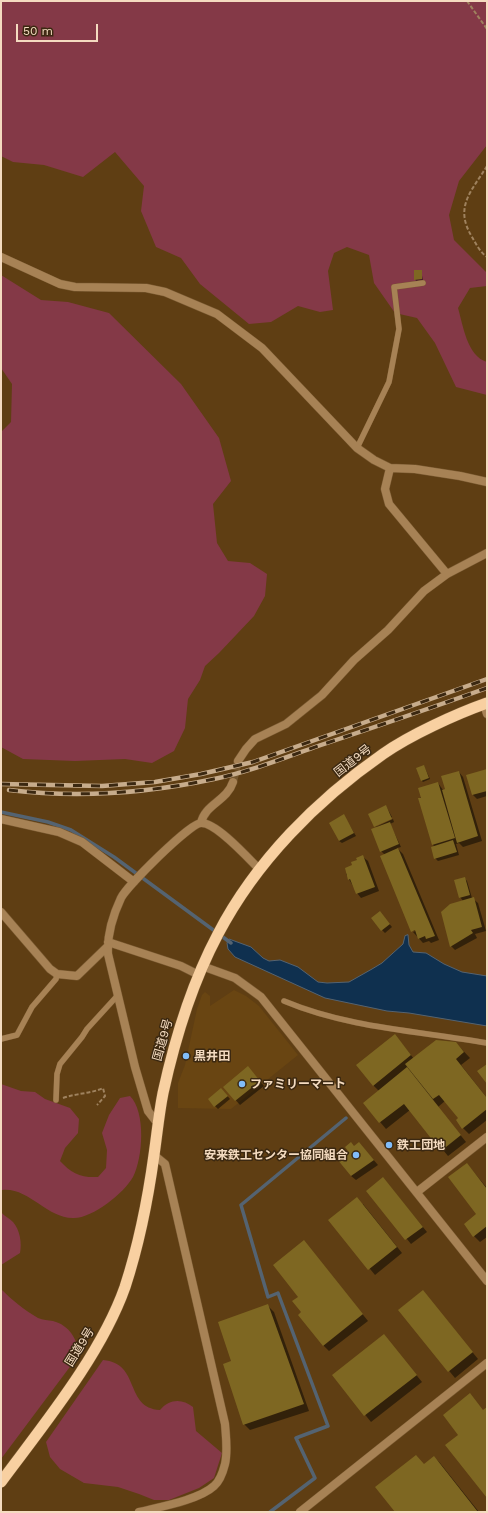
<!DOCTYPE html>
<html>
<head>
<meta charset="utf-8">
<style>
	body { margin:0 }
	#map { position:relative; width:488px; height:1513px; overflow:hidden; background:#5f3e13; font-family:"Work Sans",sans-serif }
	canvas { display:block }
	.frame { position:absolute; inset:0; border:2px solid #f4dbc0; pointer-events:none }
	.scale { position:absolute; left:16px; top:24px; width:82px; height:18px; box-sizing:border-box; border:2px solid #f4dbc0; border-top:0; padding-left:5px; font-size:12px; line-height:14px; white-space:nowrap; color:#f4dbc0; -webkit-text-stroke:3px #3b2811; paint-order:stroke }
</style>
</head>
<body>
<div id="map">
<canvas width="488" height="1513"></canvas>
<div class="frame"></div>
<div class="scale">50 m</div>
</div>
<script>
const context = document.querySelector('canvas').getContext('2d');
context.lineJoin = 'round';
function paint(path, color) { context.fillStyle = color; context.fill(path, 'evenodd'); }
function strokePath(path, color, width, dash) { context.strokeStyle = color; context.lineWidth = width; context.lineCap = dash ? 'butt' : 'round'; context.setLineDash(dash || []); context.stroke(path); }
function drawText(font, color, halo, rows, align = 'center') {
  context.font = font + ' "Work Sans","Noto Sans JP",sans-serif'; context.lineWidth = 3; context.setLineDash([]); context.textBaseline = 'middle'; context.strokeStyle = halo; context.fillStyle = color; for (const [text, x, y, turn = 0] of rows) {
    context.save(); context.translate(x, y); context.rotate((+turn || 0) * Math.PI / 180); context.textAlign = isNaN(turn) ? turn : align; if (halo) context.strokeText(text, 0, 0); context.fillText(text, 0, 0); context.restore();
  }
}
paint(new Path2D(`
	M234,990l12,6 13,10 39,49 -67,54 -53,-1v-25l7,-18 12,-56 5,-14 3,-3 5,4v10z`), '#694512');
paint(new Path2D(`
	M1,1h486v144l-28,36 -10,34 5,25 33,33v13l-17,2 -12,20c5,17 9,48 29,54v33l-31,-8 -21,-44 -18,-25 -22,-5 -21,-30 -5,-28 -22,-8 -13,6 -6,18 5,39 -13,2 -22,-6 -27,16 -22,2 -49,-40 -19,-26 -25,-11 -15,-36 3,-25 -29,-34 -32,25 -39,-12 -31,-3 -12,-6z
	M1,275l40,25 27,2 41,11 72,71 38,54 12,43 -18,23 4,39 11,18 22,2 17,11 -2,22 -11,20 -35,37 -14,13 -5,14 -12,19 -3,29 -11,23 -22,12 -27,-4 -50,2 -52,-2 -22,-12v-315l10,-10 1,-38 -11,-16z
	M1,1084l20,7 14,1 10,7 25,9 9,11 -1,14 -13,15 -5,13c11,12 21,17 38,16l8,-9 1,-18 -5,-17 7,-18 11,-17 10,-2c16,16 13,62 3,81 -9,16 -40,41 -59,41 -27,1 -45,-31 -72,-28l-1,3z
	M1,1212c3,4 8,6 12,10 7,8 9,21 7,31l-19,12z
	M1,1289c10,10 23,21 37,29 5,2 10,2 15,3 16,4 26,19 25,35l-77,103z
	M103,1360c38,3 21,48 57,50 9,-11 22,-12 33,-3l3,24 26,22 -8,25 -15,10 -30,12h-15l-15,-6 -21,-7 -34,-4 -24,-14 -10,-12 -4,-15z`), '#843947');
const water = new Path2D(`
	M408,935l1,10 4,7 13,1 18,11 18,8 25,4v50l-78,-13 -22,-2 -62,-13 -90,-41 -7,-8 -1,-6 2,-4 22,8 12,11 6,3 11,-1 18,7 20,15 9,1 22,-1 23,-13 10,-6 21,-19 2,-8z`);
paint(water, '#0f304f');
strokePath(water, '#546371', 1);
paint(new Path2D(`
	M421,271l2,9 -7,1 -1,-2z
	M424,766l6,13 -7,3 -2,-2z
	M487,770v26l-10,3 -4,-4z
	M459,772l4,5 19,64 -19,6 -4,-4 -3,1 3,11 -21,6 -3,-3 -1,-11 -15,-48 19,-16 5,7 3,-1z
	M386,806l6,11 -17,9z
	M344,816l12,20 -14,7 -3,-2z
	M393,819l1,3 -4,2 11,23 -4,1 6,6 36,86 -8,3 -2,-2 -6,2 -10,-11 7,-3 -8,2 -27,-76 -4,-4 -5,-24z
	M363,857l5,4 11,30 -18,7 -4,-5 -11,-19z
	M464,878l3,3 5,17 6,5 8,28 -11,3 2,4 -22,12 -4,-4 12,-45 -3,-4z
	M382,915l10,12 -7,6 -3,-3z
	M399,1040l15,19 42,-16 14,15 -9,7 26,33v22l-18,14 -6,-6 -3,-9 -15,-18 -7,6 28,35 -18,14 -38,-46 -24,19 -22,-26 15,-12 -6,-6z
	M252,1072l12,14 -24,19 -16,-18z
	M224,1092l6,7 -12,10 -3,-3z
	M359,1143l19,22 -22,15 -5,-4 4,-29z
	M467,1164l20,24v49l-7,5 -6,-6 4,-21z
	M383,1178l44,54 -16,12 -43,-53z
	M363,1204l39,49 -27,22 -45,-55z
	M304,1241l64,80 -39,30 -6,-6 -21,-32 -2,-16z
	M423,1291l55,68 -23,19 -56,-68z
	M268,1306l6,6 35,99 -59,19 -6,-6 -12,-63z
	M384,1335l38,47 -51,40 -38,-47z
	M434,1457l6,6 39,49h-83l28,-47z`), '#0007');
strokePath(new Path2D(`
	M1,812l47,10 23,8 43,27 117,86
	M270,1512l45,-34 -19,-40 32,-12 -50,-133 -10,4 -27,-92 105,-87`), '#546371', 3.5);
paint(new Path2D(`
	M414,270h8v9l-8,1z
	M424,765l5,13 -8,3 -5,-13z
	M487,769v22l-15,4 -6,-20z
	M459,771l19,65 -21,7 -15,-53 3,-1 -4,-13z
	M438,782l17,56 -23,7 -14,-47h3l-3,-10z
	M386,805l6,14 -18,8 -6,-13z
	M344,814l10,19 -15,8 -10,-18z
	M390,822l9,22 -19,8 -9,-23z
	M453,840l4,12 -23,7 -3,-12z
	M398,848l37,88 -9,3 -1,-3 -7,3 -3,-9 -4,2 -31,-76z
	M363,855l12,32 -19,7 -6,-15 -2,1 -3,-12 7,-3 -1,-3 6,-2 -1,-2z
	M465,877l5,18 -11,3 -5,-18z
	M474,897l8,30 -11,3 2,3 -23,14 -9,-35 9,-8z
	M380,911l10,13 -9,7 -10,-13z
	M395,1034l16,21 -38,31 -17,-21z
	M436,1040l20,2 8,10 -8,7 31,39v11l-25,20 -6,-9 2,-2 -19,-23 -6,4 -28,-35z
	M487,1064v20l-10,-13z
	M248,1066l12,15 -25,20 -12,-14z
	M407,1067l54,68 -20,16 -37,-47 -25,19 -16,-20z
	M221,1088l7,8 -14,11 -6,-8z
	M351,1142l3,4 5,-4 15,18 -23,16 -14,-17 11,-8 -3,-4z
	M467,1163l20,26v37l-14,11 -9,-13 12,-10 -28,-37z
	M383,1177l40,50 -18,13 -39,-49z
	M357,1197l40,50 -29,23 -40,-50z
	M304,1240l59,74 -40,32 -25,-31 3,-3 -9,-11 6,-4 -25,-32z
	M423,1290l50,62 -25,20 -50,-62z
	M268,1304l36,100 -61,21 -20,-61 8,-3 -13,-39z
	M384,1334l33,41 -53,41 -32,-41z
	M470,1393l13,17 4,-3v91l-42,-53 13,-10 -15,-20z
	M416,1455l8,9 10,-8 44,56h-83l-20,-25z`), '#7e6722');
strokePath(new Path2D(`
	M233,782l5,-21`), '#75562d', 8, [8, 4]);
const service = new Path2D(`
	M357,448l32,-66 10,-53 -5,-42 29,-4
	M284,1001c64,27 135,30 203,42
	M1,1039l16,-4 15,-28 24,-28 1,-5
	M56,1100l1,-26 3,-10 22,-27 5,-8 31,-34`);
const minor = new Path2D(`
	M1,257l59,27 15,3 71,1 19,4 52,22 45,34 95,100 17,12 16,8 25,1 45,7 27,6
	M390,468l-5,21 4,15 58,70
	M484,704l3,10
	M238,761l8,-12 9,-10 31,-15 36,-29 32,-35 34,-30 36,-39 23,-17 40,-21
	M1,819l58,13 23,10 52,40
	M201,823c4,-19 26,-22 32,-41
	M1,912l49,57 7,5 20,2 31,-30
	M108,942l73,24 18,9
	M158,1122l-3,-2 -7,-9 -13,-44 -27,-113c-1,-19 5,-39 13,-56 6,-12 69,-75 80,-75 15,-1 48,36 59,47
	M139,1512c20,-5 60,-12 75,-26 6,-5 9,-14 11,-22 3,-13 1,-26 0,-40l-60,-260 -11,-9`);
const tertiary = new Path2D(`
	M202,966l33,12 26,19 226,284
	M417,1192l70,-55
	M300,1512l187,-149`);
const trunk = new Path2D(`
	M1,1482c43,-58 100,-127 124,-195 14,-43 23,-88 29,-132 3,-21 5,-42 9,-62 12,-55 29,-110 55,-159 38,-73 99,-134 165,-180 27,-19 73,-40 104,-51`);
strokePath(service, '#7a5a32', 6);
strokePath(minor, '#7a5a32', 9);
strokePath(tertiary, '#7a5a32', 9);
strokePath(trunk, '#7a5a32', 12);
strokePath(new Path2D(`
	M467,1l20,28
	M487,166c-16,26 -33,41 -15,71 4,7 8,15 15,20
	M63,1098c14,-5 27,-4 40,-10l2,8 -8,9`), '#9f825e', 2, [4, 2]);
strokePath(service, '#a78255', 5.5);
strokePath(minor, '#a78255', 8);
strokePath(tertiary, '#a78255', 8);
strokePath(trunk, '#f8d0a1', 11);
const rail = new Path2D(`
	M1,784l101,2 53,-4 46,-8 52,-12 234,-83
	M9,790c67,8 139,3 205,-11 35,-7 70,-21 104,-33 57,-19 113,-38 169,-58`);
strokePath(rail, '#c7ac8c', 4.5);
strokePath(rail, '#3b2811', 3, [9]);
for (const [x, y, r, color] of [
	[186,1056,4,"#81bdfa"],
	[242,1084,4,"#81bdfa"],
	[389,1145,4,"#81bdfa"],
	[356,1155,4,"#81bdfa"]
]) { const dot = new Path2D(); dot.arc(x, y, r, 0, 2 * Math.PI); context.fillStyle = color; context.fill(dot); strokePath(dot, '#3b2811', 1.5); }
drawText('12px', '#f4dbc0', '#3b2811', [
	["国道9号",353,761,-38],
	["国道9号",163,1040,-74],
	["国道9号",80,1347,-58]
]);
drawText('bold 12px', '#f4dbc0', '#3b2811', [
	["黒井田",194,1056],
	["ファミリーマート",250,1084],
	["鉄工団地",397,1145],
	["安来鉄工センター協同組合",348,1155,"right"]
], 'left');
</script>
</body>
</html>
